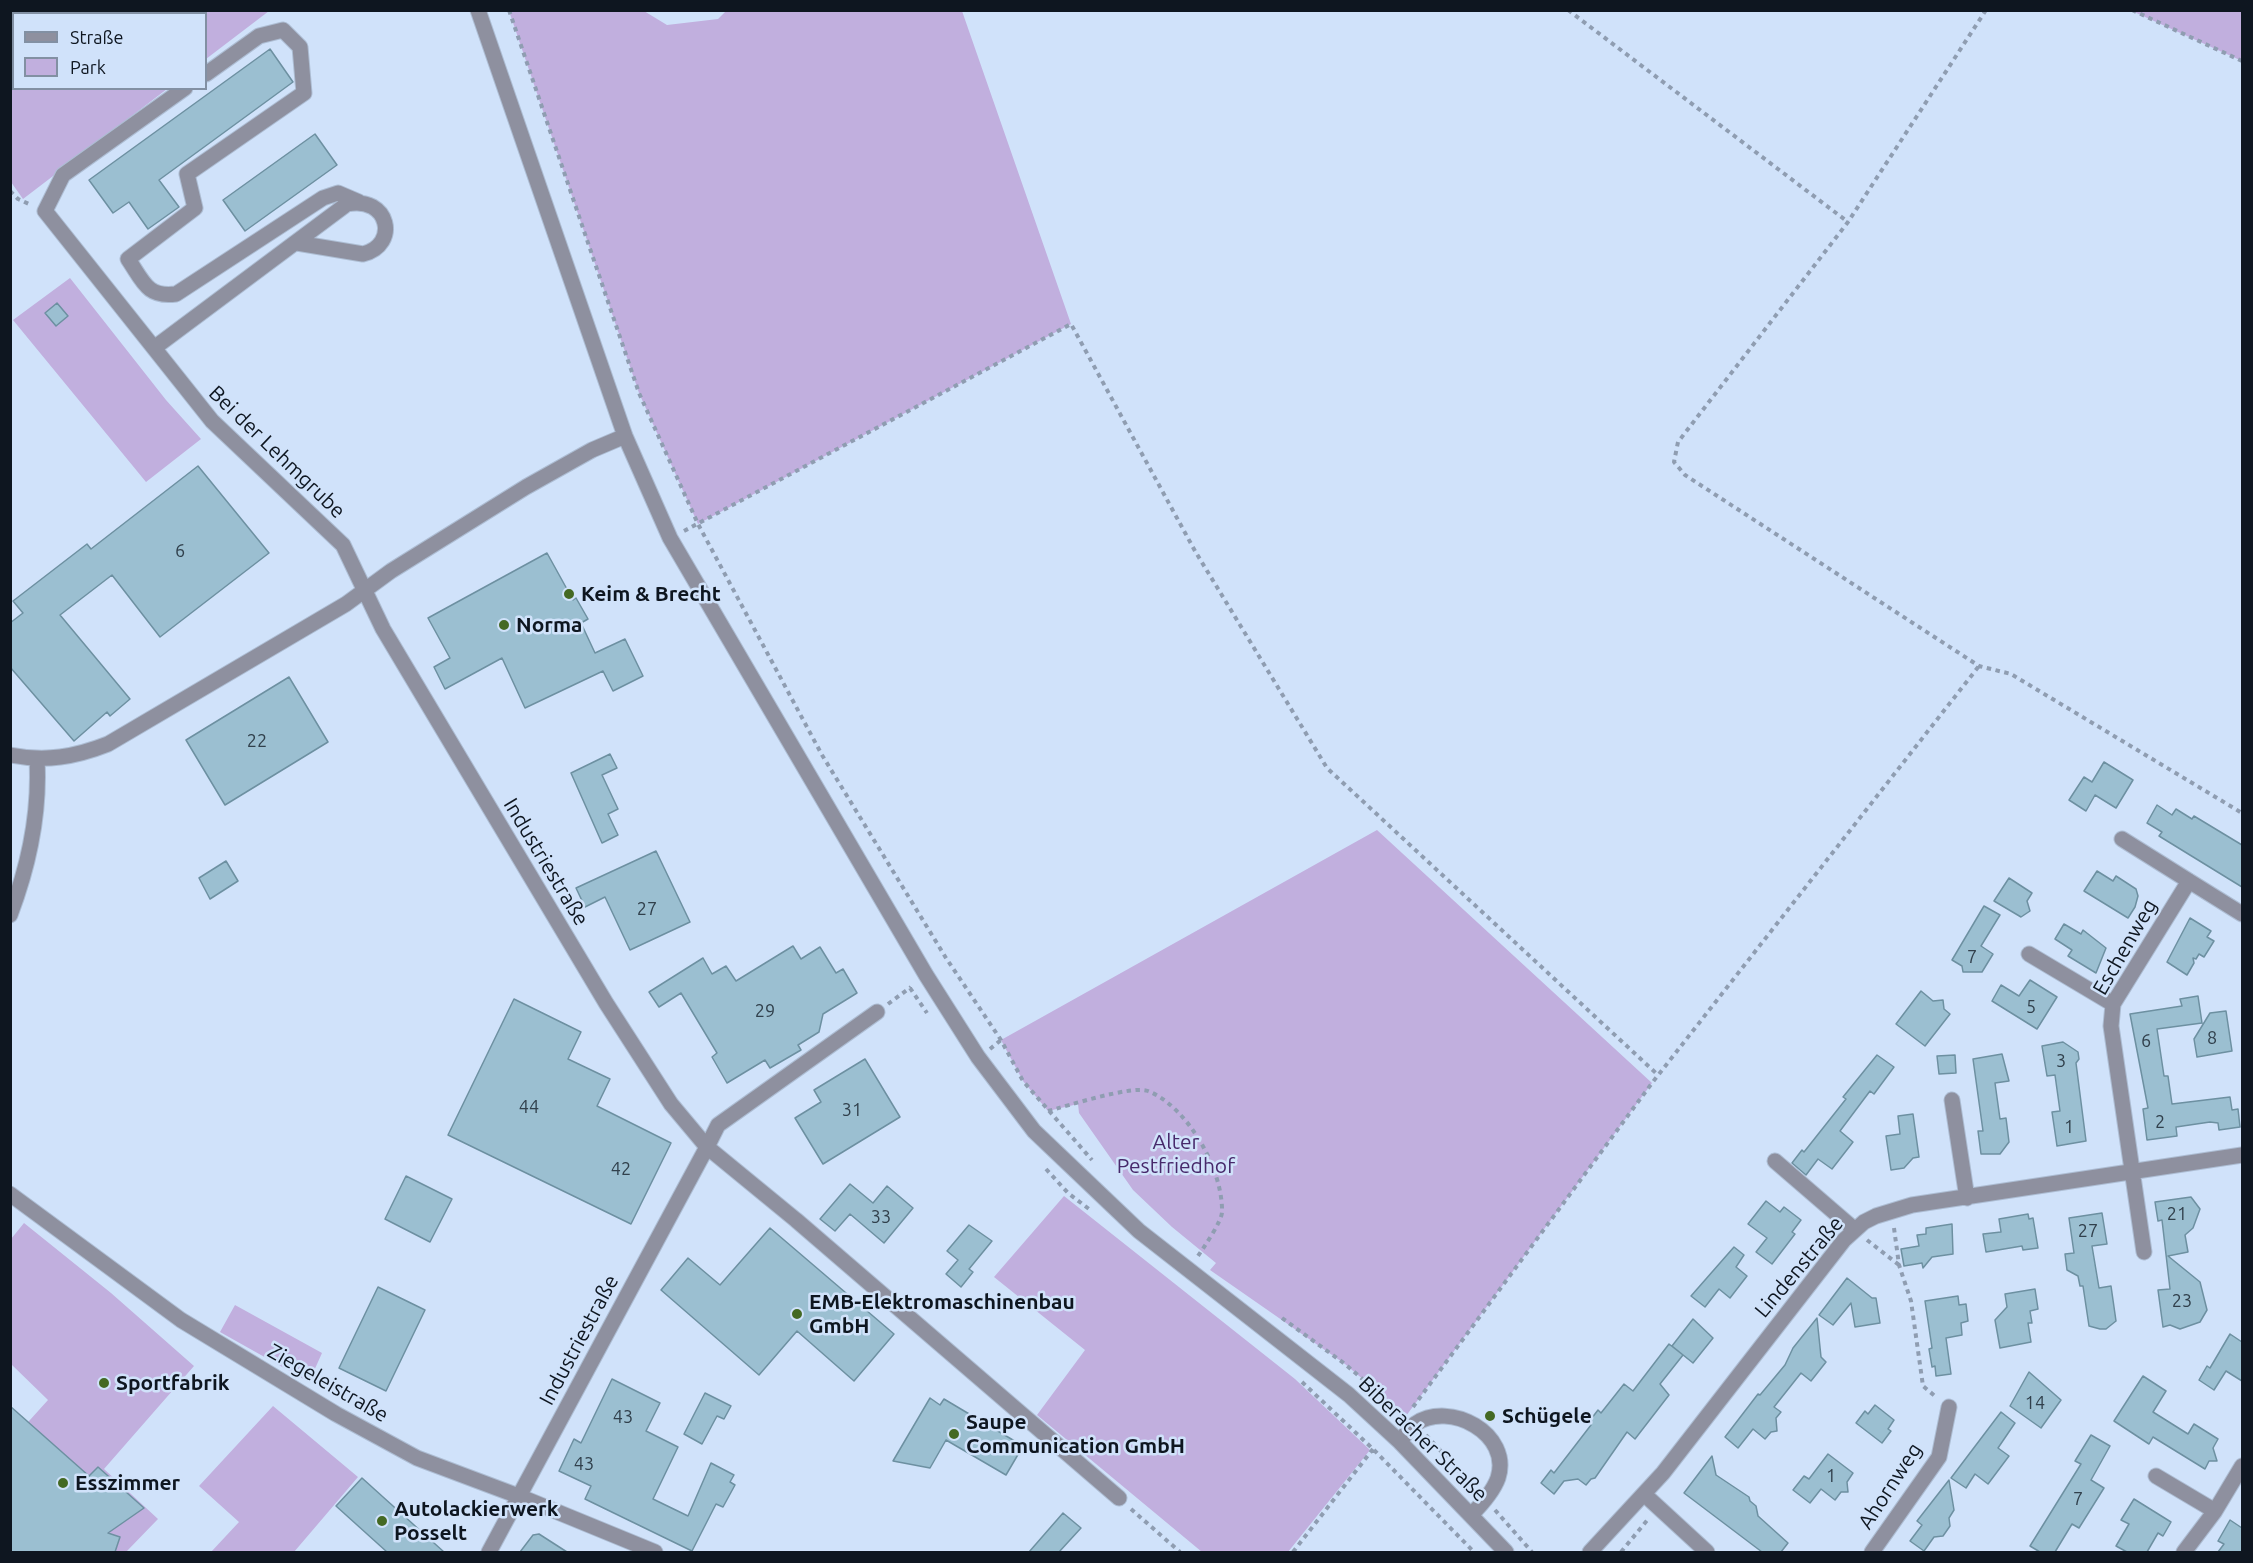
<!DOCTYPE html>
<html>
<head>
<meta charset="utf-8">
<style>
	body { margin:0 }
	#map { position:relative; width:2253px; height:1563px; overflow:hidden; background:#d0e2fa; font-family:Ubuntu,sans-serif }
	canvas { display:block }
	.frame { position:absolute; inset:0; border:12px solid #0e1620; pointer-events:none }
	.legend { position:absolute; left:12px; top:12px; width:195px; height:78px; box-sizing:border-box; background:#d0e2fa; border:2px solid #8290a3; margin:0; padding:8px 10px; list-style:none; font-size:18px; color:#0e1620 }
	.legend li { display:flex; align-items:center; gap:12px; height:30px }
	.legend b { width:30px; border:2px solid #8290a3 }
</style>
</head>
<body>
<div id="map">
<canvas width="2253" height="1563"></canvas>
<div class="frame"></div>
<ul class="legend">
<li><b style="height:8px;background:#8e909f"></b>Straße</li>
<li><b style="height:16px;background:#c1afde"></b>Park</li>
</ul>
</div>
<script>
const context = document.querySelector('canvas').getContext('2d');
context.lineJoin = 'round';
function paint(path, color) { context.fillStyle = color; context.fill(path, 'evenodd'); }
function strokePath(path, color, width, dash) { context.strokeStyle = color; context.lineWidth = width; context.lineCap = dash ? 'butt' : 'round'; context.setLineDash(dash || []); context.stroke(path); }
function drawText(font, color, halo, rows, align = 'center') {
  context.font = font + ' Ubuntu,sans-serif'; context.lineWidth = 5; context.setLineDash([]); context.textBaseline = 'middle'; context.strokeStyle = halo; context.fillStyle = color; for (const [text, x, y, turn = 0] of rows) {
    context.save(); context.translate(x, y); context.rotate((+turn || 0) * Math.PI / 180); context.textAlign = isNaN(turn) ? turn : align; if (halo) context.strokeText(text, 0, 0); context.fillText(text, 0, 0); context.restore();
  }
}
paint(new Path2D(`
	M727,10l235,1 109,313 -373,200 -59,-131 -130,-382h135l23,14 51,-6z
	M11,11h258l-63,48v-45h-192v74l153,1 -144,110 -12,-17z
	M2132,11h110v50z
	M70,278l96,122 35,39 -55,43 -133,-162z
	M1377,830l275,253 -246,333 -61,-52 -135,-94 6,-7 -44,-36 -39,-37 -54,-77 -1,-9 -30,7 -25,-30 -22,-41z
	M1064,1196l231,183 75,71 -82,102h-86l-165,-137 48,-65 -91,-73z
	M24,1223l87,70 83,73 -90,103 54,50 -32,33h-115v-111l37,-41 -37,-36v-125z
	M235,1305l87,48 -13,29 -89,-50z
	M273,1406l85,71 -64,75h-83l28,-30 -40,-36z`), '#c1afde');
const building = new Path2D(`
	M270,49l23,33 -134,98 20,27 -31,22 -19,-27 -16,11 -24,-33z
	M315,134l22,31 -92,66 -22,-31z
	M57,303l11,13 -12,10 -11,-13z
	M198,466l71,87 -109,84 -48,-62 -52,40 70,84 -20,17 -3,-4 -33,29 -64,-74v-44l13,-10 -10,-12 74,-57 4,5z
	M547,553l26,47 3,-2 12,21 -7,4 14,30 30,-14 18,37 -30,15 -10,-20 -78,37 -23,-50 -57,31 -11,-22 16,-9 -22,-40z
	M289,677l39,65 -103,63 -39,-65z
	M610,754l7,14 -15,7 16,34 -10,5 10,21 -16,8 -31,-70z
	M2104,762l29,18 -17,28 -21,-13 -9,16 -17,-11 15,-23 8,5z
	M2157,805l15,10 4,-6 16,10 2,-3 48,29v42l-83,-51 3,-4 -15,-9z
	M656,851l34,71 -60,28 -25,-53 -20,10 -9,-19z
	M226,861l12,20 -28,18 -11,-21z
	M2097,871l16,10 3,-5 20,13 2,7 -3,11 -7,11 -44,-27z
	M2009,878l23,15 -5,8 3,10 -9,6 -27,-16z
	M1984,906l16,9 -19,31 12,8 -11,18h-19l-1,-6 -10,-6z
	M2190,918l21,13 -4,6 7,4 -10,16 -5,-3 -3,5 -3,-1 1,5 -7,12 -20,-13z
	M2064,924l17,10 2,-4 23,18 -10,25 -28,-17 4,-6 -17,-11z
	M793,946l8,13 19,-12 16,26 7,-4 14,24 -34,21 -4,18 -21,13 3,5 -31,18 -5,-8 -38,23 -15,-26 5,-4 -36,-60 -22,14 -10,-15 54,-34 9,16 14,-8 10,15z
	M2030,980l27,17 -20,32 -45,-28 9,-16 18,11z
	M1921,991l12,10 10,-1 1,9 6,5 -25,32 -29,-22z
	M2198,996l4,27 -45,6 7,47h4l4,28 58,-7 2,13 6,-1 2,18 -21,3 -1,-7 -8,-1 -34,5 1,9 -30,4 -4,-31 5,-1 -18,-94 52,-8 -2,-7z
	M514,999l67,33 -13,27 42,20 -13,27 74,37 -40,81 -183,-89z
	M2226,1011l6,40 -35,6 -3,-18 16,-26z
	M2063,1042l15,10 1,7 -3,4 10,78 -29,5 -5,-34 8,-1 -5,-36 -8,1 -5,-30z
	M2002,1054l7,27 -14,2 5,36 6,-1 3,24 -9,12h-19l-3,-23h5l-10,-72z
	M1877,1055l17,12 -20,27 -4,-3 -30,40 13,11 -21,27 -14,-10 -12,16 -14,-12 10,-13 2,2 42,-53 -3,-2z
	M1955,1055l1,18 -17,1 -2,-18z
	M865,1059l35,58 -77,47 -28,-46 26,-16 -7,-12z
	M1913,1114l6,43 -6,1 -9,10 -13,2 -5,-34 14,-2 -2,-18z
	M406,1176l46,23 -22,43 -45,-23z
	M850,1184l23,19 14,-17 26,22 -29,35 -34,-29 -15,17 -15,-12z
	M2191,1197l9,12 -7,19 -8,7 3,17 -20,4 32,26 7,28 -7,12 -20,7 -10,-4 -7,2 -5,-37 12,-1 -8,-69 -4,1 -3,-19z
	M1766,1201l14,11 4,-5 17,13 -9,12 3,2 -23,30 -16,-12 11,-14 -19,-14z
	M2102,1213l5,31 -15,2 7,42 12,-2 5,35 -10,8h-6l-11,-3 -6,-40h-3l-2,-10 -11,-6 -2,-16 9,-1 -5,-35z
	M2028,1214l1,5 4,-1 5,30 -15,2 -1,-4 -36,6 -3,-18 18,-2 -2,-13z
	M1952,1224l1,30 -21,3 -9,11 -1,-5 -18,3 -3,-17 18,-3 -2,-11 9,-1v-6z
	M969,1225l23,16 -23,28 4,3 -12,15 -15,-13 12,-14 -11,-9z
	M770,1228l124,106 -40,47 -57,-50 -38,44 -98,-85 27,-32 32,27z
	M1734,1247l10,8 -8,12 11,9 -17,22 -11,-9 -14,18 -14,-11z
	M1847,1278l25,20h4l4,25 -25,4 -4,-24 -18,22 -14,-10z
	M378,1287l47,23 -39,81 -47,-23z
	M2035,1289l3,20 -8,2 2,12h-4l3,19 -31,6 -5,-28 12,-13 -2,-13z
	M1958,1296l1,9 7,-1 2,17 -7,2 1,12 -16,3 5,36 -15,2 -1,-10 -3,1 -3,-18 3,-1 -7,-47z
	M1817,1318l4,39 5,5 -15,19 -10,-8 -27,34 7,5 -5,6 1,13 -6,1 -6,7 -12,-10 -15,19 -13,-11 33,-43 2,1 25,-30 8,-17z
	M1693,1319l20,19 -20,25 -21,-17z
	M2230,1334l12,8v39l-16,-10 -12,19 -15,-10 8,-14 3,2z
	M1669,1344l14,11 -23,29 9,11 -34,44 -8,-7 -32,46 -4,1 -5,6 -8,-6 -14,2 -10,13 -13,-11 10,-13 3,3 37,-48 -3,-2 10,-13 3,3 23,-29 9,7z
	M2029,1372l32,28 -20,28 -31,-22z
	M2143,1376l23,15 -13,21 35,22 6,-10 24,15 -5,9 4,13h-8l-4,8 -52,-32 -4,7 -35,-23z
	M612,1379l48,24 -14,28 32,16 -25,52 35,17 23,-53 23,12 -4,7 5,3 -12,22 -7,-3 -24,47 -107,-52 6,-13 -32,-15 15,-32 7,4z
	M705,1393l26,13 -7,13 -7,-3 -15,28 -18,-10z
	M930,1398l10,7 4,-6 79,47 -17,29 -60,-35 -16,28 -37,-7z
	M1875,1405l19,15 -6,9 3,2 -9,12 -26,-20 9,-12 3,3z
	M10,1406l79,70 9,-9 46,41 -36,25 12,4 -5,15h-105z
	M2001,1412l14,11 -17,25 11,8 -21,28 -13,-10 -9,14 -15,-10z
	M2091,1435l19,11 -19,34 13,8 -25,40 -7,-4 -17,28h-15l-10,-6 51,-82 -6,-3z
	M1828,1454l25,19 -6,9 1,10h-7l-6,8 -14,-11 -11,14 -17,-13 11,-14 5,3z
	M1712,1456l4,19 33,22 1,4 6,5 2,10 30,27 -7,9h-19l-78,-59z
	M362,1478l82,74h-57l-51,-46z
	M1949,1480l5,30 -5,8 1,8 -7,10 -9,1 -10,14 -14,-10 12,-16 -5,-4z
	M2134,1499l37,23 -8,14 -5,-3 -11,19h-20l-11,-6 13,-22 -8,-4z
	M1063,1513l18,15 -22,24h-30z
	M2230,1520l12,8v24h-24l6,-8 -6,-3z
	M539,1534l28,18h-47l13,-17z`);
paint(building, '#9bbfd1');
strokePath(building, '#6d90a1', 1.5);
const minor = new Path2D(`
	M478,10l147,426 45,102 256,437 52,82 56,74 105,100 210,164 51,47 106,110
	M206,74l53,-38 24,-6 17,17 4,46 -117,81 8,34 -67,51c15,22 19,39 48,35l147,-96 15,-5 21,9
	M185,88l-122,87 -18,36 167,210 131,124 40,84 223,374 65,101 36,43 -218,405
	M154,348l193,-144c42,-9 53,41 16,50l-66,-11
	M10,755c36,7 65,2 98,-11l238,-140 45,-33 135,-84 66,-37 33,-14
	M2122,839l67,42
	M10,915c19,-50 30,-101 27,-155
	M2029,954l84,50
	M877,1012l-159,113 -11,22 89,73 323,278
	M1952,1100l15,98
	M1775,1161l80,69
	M10,1194l171,126 155,94 81,44 104,39 134,55
	M2144,1252l-33,-226 2,-22 76,-123 53,33
	M1400,1442c4,-6 9,-14 15,-18 35,-24 97,10 83,54 -5,14 -17,27 -27,37
	M2156,1476l59,35
	M1645,1495l62,57
	M1590,1552l73,-79 181,-233 20,-18 12,-6 36,-11 330,-50
	M1872,1552l67,-95 10,-50
	M2184,1552l31,-41 27,-45`);
strokePath(minor, '#adbdd3', 17);
strokePath(new Path2D(`
	M509,10l130,383 59,131 124,231 124,203 55,82 22,41 69,79
	M1568,10l280,212
	M1986,10l-138,212 -170,220 -4,20 11,13 294,191 32,8 231,139
	M2132,10l110,51
	M10,191l8,8 13,6
	M684,531l387,-207 124,227 132,217 331,307
	M910,988l17,25
	M888,1004l23,-17
	M990,1049l11,-9
	M1048,1111c19,-5 84,-26 100,-20 40,16 75,79 74,121 0,9 -18,35 -24,44
	M1046,1169l22,24 21,16
	M1894,1228l5,37 12,36 12,85 13,11
	M1867,1240l32,25
	M1282,1318l63,46 58,50
	M1302,1382l71,67 101,103
	M1413,1407l239,-324 327,-417
	M1426,1435l48,52
	M1131,1509l49,43
	M1495,1510l37,42
	M1293,1552l80,-103
	M1621,1552l28,-34`), '#8f9db1', 4, [4.5, 4.5]);
strokePath(minor, '#8e909f', 15);
for (const [x, y, r, color] of [
	[569,594,6,"#446923"],
	[504,625,6,"#446923"],
	[797,1314,6,"#446923"],
	[104,1383,6,"#446923"],
	[1490,1416,6,"#446923"],
	[954,1434,6,"#446923"],
	[63,1483,6,"#446923"],
	[382,1521,6,"#446923"]
]) { const dot = new Path2D(); dot.arc(x, y, r, 0, 2 * Math.PI); context.fillStyle = color; context.fill(dot); strokePath(dot, '#d0e2fa', 2); }
drawText('18px', '#31404c', null, [
	["6",180,551],
	["22",257,741],
	["27",647,909],
	["7",1972,957],
	["5",2031,1007],
	["29",765,1011],
	["8",2212,1038],
	["6",2146,1041],
	["3",2061,1061],
	["44",529,1107],
	["31",852,1110],
	["2",2160,1122],
	["1",2069,1127],
	["42",621,1169],
	["21",2177,1214],
	["33",881,1217],
	["27",2088,1231],
	["23",2182,1301],
	["14",2035,1403],
	["43",623,1417],
	["43",584,1464],
	["1",1831,1476],
	["7",2078,1499]
]);
drawText('21px', '#0e1620', '#d0e2fa', [
	["Bei der Lehmgrube",277,452,44],
	["Industriestraße",546,862,59],
	["Eschenweg",2125,947,-60],
	["Lindenstraße",1799,1267,-50],
	["Industriestraße",579,1340,-62],
	["Ziegeleistraße",328,1383,30],
	["Biberacher Straße",1423,1439,44],
	["Ahornweg",1890,1486,-57]
]);
drawText('bold 21px', '#0e1620', '#d0e2fa', [
	["Keim & Brecht",581,594],
	["Norma",516,625],
	["EMB-Elektromaschinenbau",809,1302],
	["GmbH",809,1326],
	["Sportfabrik",116,1383],
	["Schügele",1502,1416],
	["Saupe",966,1422],
	["Communication GmbH",966,1446],
	["Esszimmer",75,1483],
	["Autolackierwerk",394,1509],
	["Posselt",394,1533]
], 'left');
drawText('21px', '#47296b', '#d0e2fa', [
	["Alter",1176,1142],
	["Pestfriedhof",1176,1166]
]);
</script>
</body>
</html>
